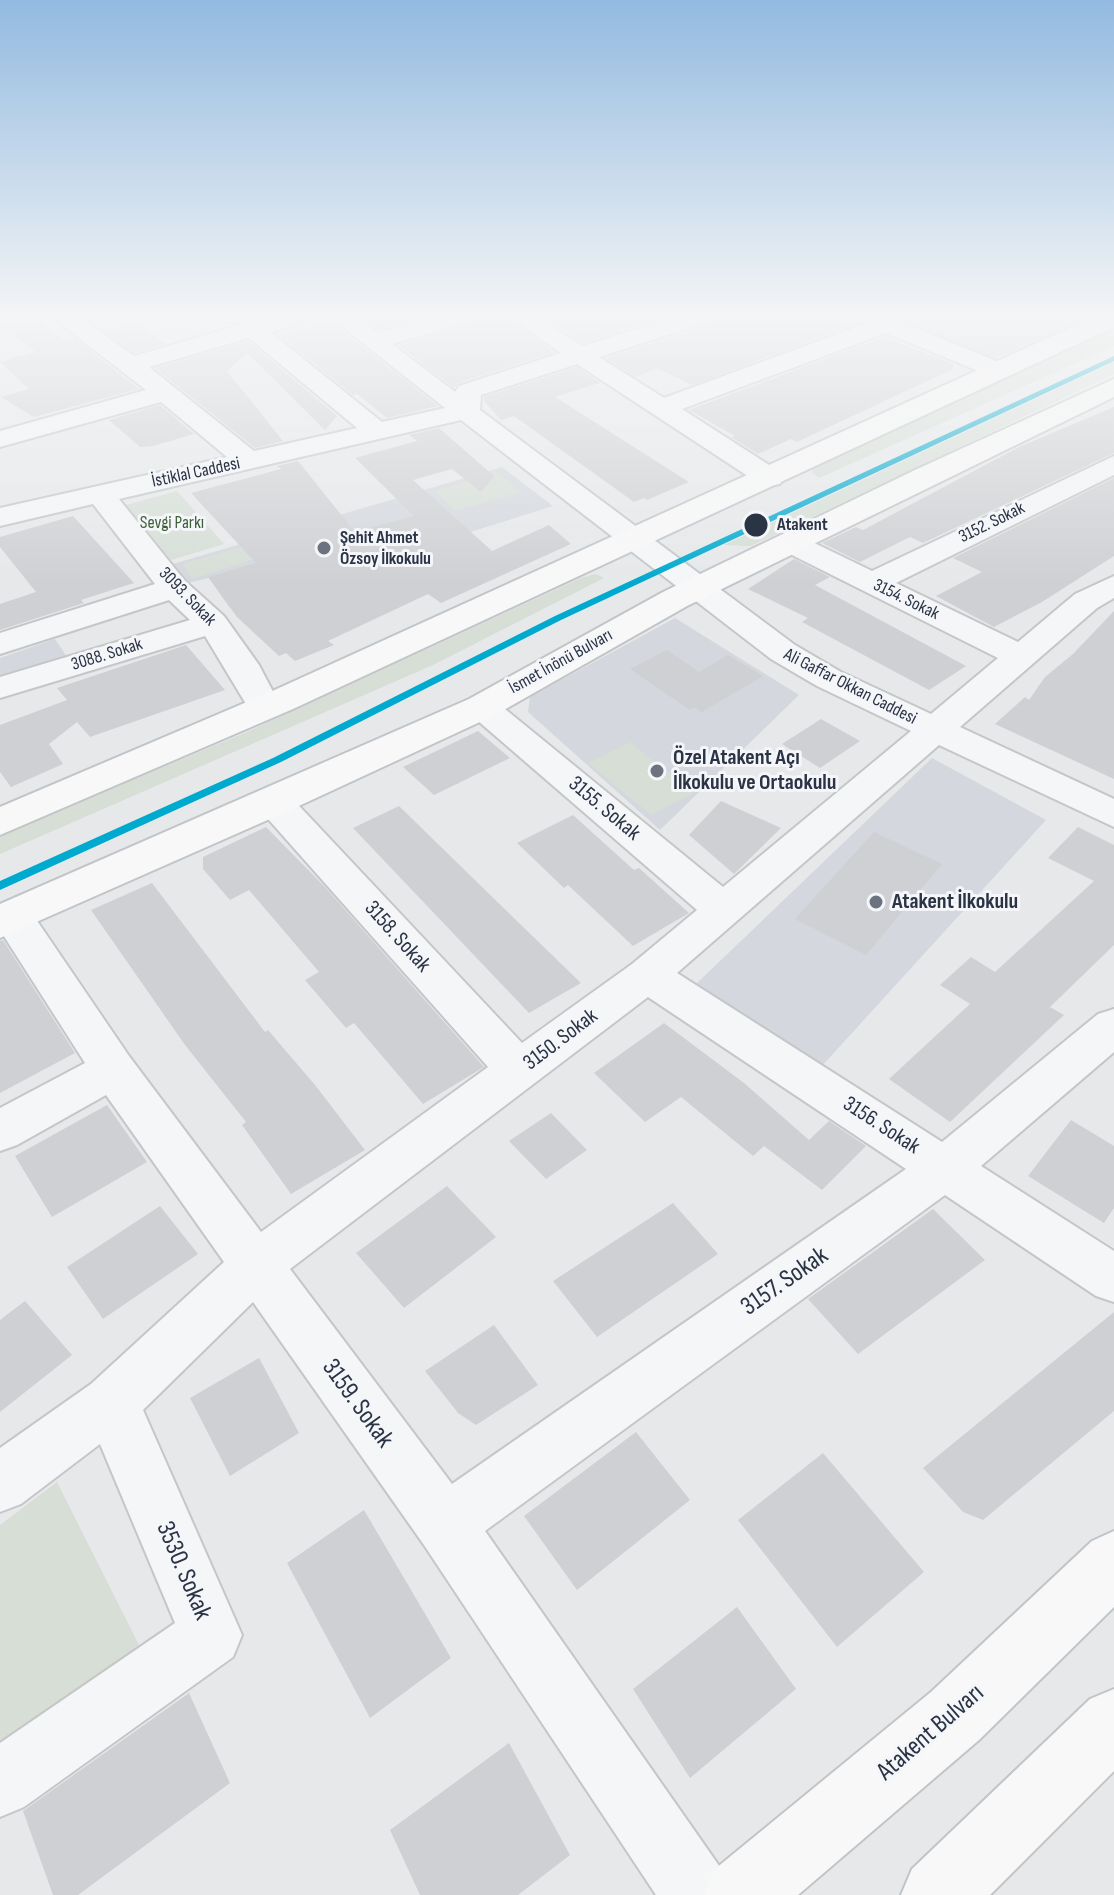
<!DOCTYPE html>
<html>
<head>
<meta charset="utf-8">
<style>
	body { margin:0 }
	canvas { display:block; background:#e6e8ea }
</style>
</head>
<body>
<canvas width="1114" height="1895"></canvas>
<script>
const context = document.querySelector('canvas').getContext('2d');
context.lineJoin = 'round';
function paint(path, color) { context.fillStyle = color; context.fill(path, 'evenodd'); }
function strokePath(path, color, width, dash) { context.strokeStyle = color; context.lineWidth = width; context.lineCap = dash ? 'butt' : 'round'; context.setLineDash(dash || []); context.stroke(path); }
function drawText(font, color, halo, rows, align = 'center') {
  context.font = font + ' "Sofia Sans Condensed",sans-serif'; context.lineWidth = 6; context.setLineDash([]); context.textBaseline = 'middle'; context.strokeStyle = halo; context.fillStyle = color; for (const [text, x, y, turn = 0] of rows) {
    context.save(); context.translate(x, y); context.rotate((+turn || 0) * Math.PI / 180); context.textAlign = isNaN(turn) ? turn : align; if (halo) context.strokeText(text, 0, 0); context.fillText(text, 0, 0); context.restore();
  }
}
paint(new Path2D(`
	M890,318h198l-97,42z
	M502,467l51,39 -323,102 -21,-30 -22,5 -14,-19z
	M675,618l124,77 -139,135 -132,-118 2,-15z
	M55,639l12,18 -67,22v-21z
	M932,758l114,62 -225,247 -125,-83z`), '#d4d7dd');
paint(new Path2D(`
	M1114,327v19l-295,132 -7,-5 1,-10z
	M1114,362v12l-363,172 -27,-1z
	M497,472l25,20 -67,19 -20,-20z
	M177,491l47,53 -53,16 -45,-55z
	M264,540l10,13 -82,26 -10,-15z
	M596,574l8,4 -171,87 -433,189v-19l247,-103 334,-154z
	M630,742l64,51 -43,22 -63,-52z
	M57,1482l89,177 -146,99v-233z`), '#d6ded6');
paint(new Path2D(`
	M362,318h56l-40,12z
	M471,318h37l46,34 -96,31 -4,5 -55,-43 67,-19z
	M544,318h116l-77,25z
	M710,318h126l17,7 -161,60 -35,-17 -21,9 -30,-19 99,-32z
	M36,320l29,21 9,-3 65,51 -105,28 -33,-20 28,-8 -29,-27 36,-10 -31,-24z
	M136,322l29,22 -30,9 -32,-22z
	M331,322l107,84 -51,12 -31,-25 -2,3 -75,-61z
	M884,337l69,27v5l-156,73 -6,-3 -33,15 -27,-17 4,-1 -46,-26z
	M248,341l89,75 -12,14 -78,-77 -20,18 56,70 -28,7 -100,-80z
	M577,367l23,16 -45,14 134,85 -42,18 -3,-2 -10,4 -120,-86 -13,4 -17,-19v-4z
	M160,405l34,29 -41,12 -13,1 -31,-27z
	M1114,407v46l-191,90 -13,-6 -50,25 -38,-19 34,-16 7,3 158,-84z
	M439,428l55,48 -13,16 -29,-23 -39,11 79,71 57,-26 22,19 -130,59 -13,-9 -100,47 6,4 -39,16 -9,-8 -7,3 -42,-39 -29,-40 48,-14 -65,-70 90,-24 -4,-3 21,-5 57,71 59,-16 -59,-58 62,-17 -8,-6z
	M1114,478v78l-72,46 -48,25 -58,-31 46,-24 -29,-14z
	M73,516l61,67 -53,17 3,3 -84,27v-26l36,-12 -36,-45v-10z
	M794,559l36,18 -15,8 151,81 -37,24 -127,-68 6,-4 -60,-29z
	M1114,611v168l-119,-55 30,-27 4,3 16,-23 28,-23z
	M186,645l39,45 -135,47 -13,-15 -28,22 14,20 -52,23 -11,-15v-47l67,-25 -10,-12z
	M667,650l32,22 29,-17 35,21 -61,36 -8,-5 -4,3 -60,-41z
	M821,719l39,22 -40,27 -38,-24z
	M478,731l32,27 -76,37 -31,-28z
	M721,801l60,27 -47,46 -45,-39z
	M399,806l120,117 62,60 -52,30 -176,-185z
	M573,815l61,55 5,-2 50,45 -56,33 -65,-61 -4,3 -47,-45z
	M266,827l59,60 159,180 -61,37 -69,-81 -8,5 -41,-48 14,-8 -70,-82 -19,10 -27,-31v-12z
	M1078,827l36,18v100l-64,62 14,8 -114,107 -61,-43 81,-75 -30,-19 31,-28 24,15 99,-91 -46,-23z
	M874,832l68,32 -76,91 -71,-36z
	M152,883l113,149 3,-2 47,55 50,65 -74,44 -49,-69 4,-3 -61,-77 -94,-135z
	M3,940l72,113 -75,40v-152z
	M664,1023l80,60 65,57 20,-19 37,25 -44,44 -58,-44 -11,10 -72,-59 -36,25 -51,-49z
	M107,1105l40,57 -95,55 -37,-61z
	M551,1113l36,37 -41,29 -37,-38z
	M1071,1120l43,26v62l-10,15 -76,-47z
	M447,1186l49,51 -92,71 -48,-55z
	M673,1203l45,51 -121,83 -44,-56z
	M160,1206l38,48 -95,65 -36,-52z
	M933,1209l52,51 -127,94 -50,-55z
	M25,1301l47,54 -72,57v-92z
	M1114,1312v99l-131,109 -20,-8 -40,-44z
	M494,1325l44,60 -62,40 -18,-12 -33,-42z
	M259,1358l40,75 -69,43 -40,-78z
	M636,1432l54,68 -113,90 -53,-74z
	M823,1453l101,119 -87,75 -99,-127z
	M364,1510l87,148 -81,60 -83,-155z
	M737,1607l59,82 -106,89 -57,-89z
	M189,1693l41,90 -152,112h-25l-30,-84z
	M509,1743l61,112 -52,40h-98l-30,-65z`), '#ced0d3');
const minor = new Path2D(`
	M0,318h14l-3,5 -11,3z
	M53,318h27l54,38 131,-38h38l-3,5 -30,9 112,90 63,-14 -114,-90h26l20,15 53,-15h38l-3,5 -73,21 63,48 4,-6 102,-33 -50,-35h27l45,28 88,-28h36l-3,5 -105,34 65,41 201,-74 -6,-6h32l115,47 3,5 -3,5h-18l-102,-42 -204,76 98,63 4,6 -4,6 -10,2 -10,-2 -183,-120 -96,31 -1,15 315,235 46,27 90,42 67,-56 -218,-109 -4,-6 4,-6 11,-3 11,3 70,34 242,-115v19l-218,108 122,59 57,-48 39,-18v22l-17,10 -137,119 154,72v28l-175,-82 -262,228 265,169 156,-128 16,-5v43l-133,114 133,85v51l-18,-6 -151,-101 -460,336 237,339 10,25h-76l-232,-350 -171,-243 -110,108 99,225 -9,22 -209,150 -24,10v-74l175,-120 -75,-179 -79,60 -21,8v-64l91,-64 133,-122 -118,-167 -89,50 -17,6v-43l85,-45 -85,-133v-25l12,-4 15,5 102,150 132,176 227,-165 -227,-256 -6,-9 6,-9 13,-3 13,3 235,250 110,-79 65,-54 -227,-196 -5,-7 5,-7 12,-4 12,4 229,187 188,-156 -94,-45 -46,-27 -310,-239 -342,79 66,82 39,35 35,49 22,42 -5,7 -12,4 -12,-4 -47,-78 -205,62v-21l190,-57 -21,-20 -169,54v-21l155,-49 -62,-80 -93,22v-18l227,-51 -66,-55 -161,45v-16l146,-41zM249,338l108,90 -103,23 -105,-84zM648,997l258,172 -454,315 -162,-215z`);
const major = new Path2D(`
	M1092,318h22v9l-821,382 -293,126v-28l268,-114z
	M1114,379v18l-427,209 -192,109 -207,96 -288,127v-34l469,-205 194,-107 252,-122z
	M1114,1531v76l-135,133 -181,155h-94l11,-26 216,-177 161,-151z
	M1114,1689v82l-124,124h-89l11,-26 178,-170z`);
strokePath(minor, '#c4c6c8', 4);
strokePath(major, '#c2c5c8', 4);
paint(minor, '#f5f6f7');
paint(major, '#f8f8f8');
paint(new Path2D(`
	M1114,356v5l-553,259 -280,142 -281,128v-9l273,-123 282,-142z`), '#00a9ce');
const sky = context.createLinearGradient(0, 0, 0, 584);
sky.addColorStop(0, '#93bae0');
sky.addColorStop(0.54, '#f4f5f6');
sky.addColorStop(1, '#f4f5f600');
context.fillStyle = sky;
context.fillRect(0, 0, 1114, 584);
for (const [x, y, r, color] of [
	[756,525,13,"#2b3445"],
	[324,548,8,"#6c737f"],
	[657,771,8,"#6c737f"],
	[876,902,8,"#6c737f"]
]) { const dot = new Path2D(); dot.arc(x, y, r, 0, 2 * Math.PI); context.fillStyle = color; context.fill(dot); strokePath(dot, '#f4f6f9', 3); }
drawText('18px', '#2b3445', '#f4f6f9', [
	["İstiklal Caddesi",196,473,-12],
	["3152. Sokak",992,523,-26],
	["3093. Sokak",187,597,46],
	["3154. Sokak",906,600,26],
	["3088. Sokak",107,655,-17],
	["İsmet İnönü Bulvarı",561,662,-29],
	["Ali Gaffar Okkan Caddesi",850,687,27]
]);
drawText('18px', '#3f6138', '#f4f6f9', [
	["Sevgi Parkı",172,523]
]);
drawText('bold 18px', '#2b3445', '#f4f6f9', [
	["Atakent",777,525]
], 'left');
drawText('bold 18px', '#2b3445', '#f4f6f9', [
	["Şehit Ahmet",340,538],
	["Özsoy İlkokulu",340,559]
], 'left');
drawText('bold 22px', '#2b3445', '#f4f6f9', [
	["Özel Atakent Açı",673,758],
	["İlkokulu ve Ortaokulu",673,783],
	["Atakent İlkokulu",892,902]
], 'left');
drawText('22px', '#2b3445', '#f4f6f9', [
	["3155. Sokak",604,809,40],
	["3158. Sokak",397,937,48],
	["3150. Sokak",561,1040,-37],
	["3156. Sokak",881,1126,33]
]);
drawText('26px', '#2b3445', '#f4f6f9', [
	["3157. Sokak",785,1282,-35],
	["3159. Sokak",357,1404,54],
	["3530. Sokak",183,1571,67],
	["Atakent Bulvarı",931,1733,-41]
]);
</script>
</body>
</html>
